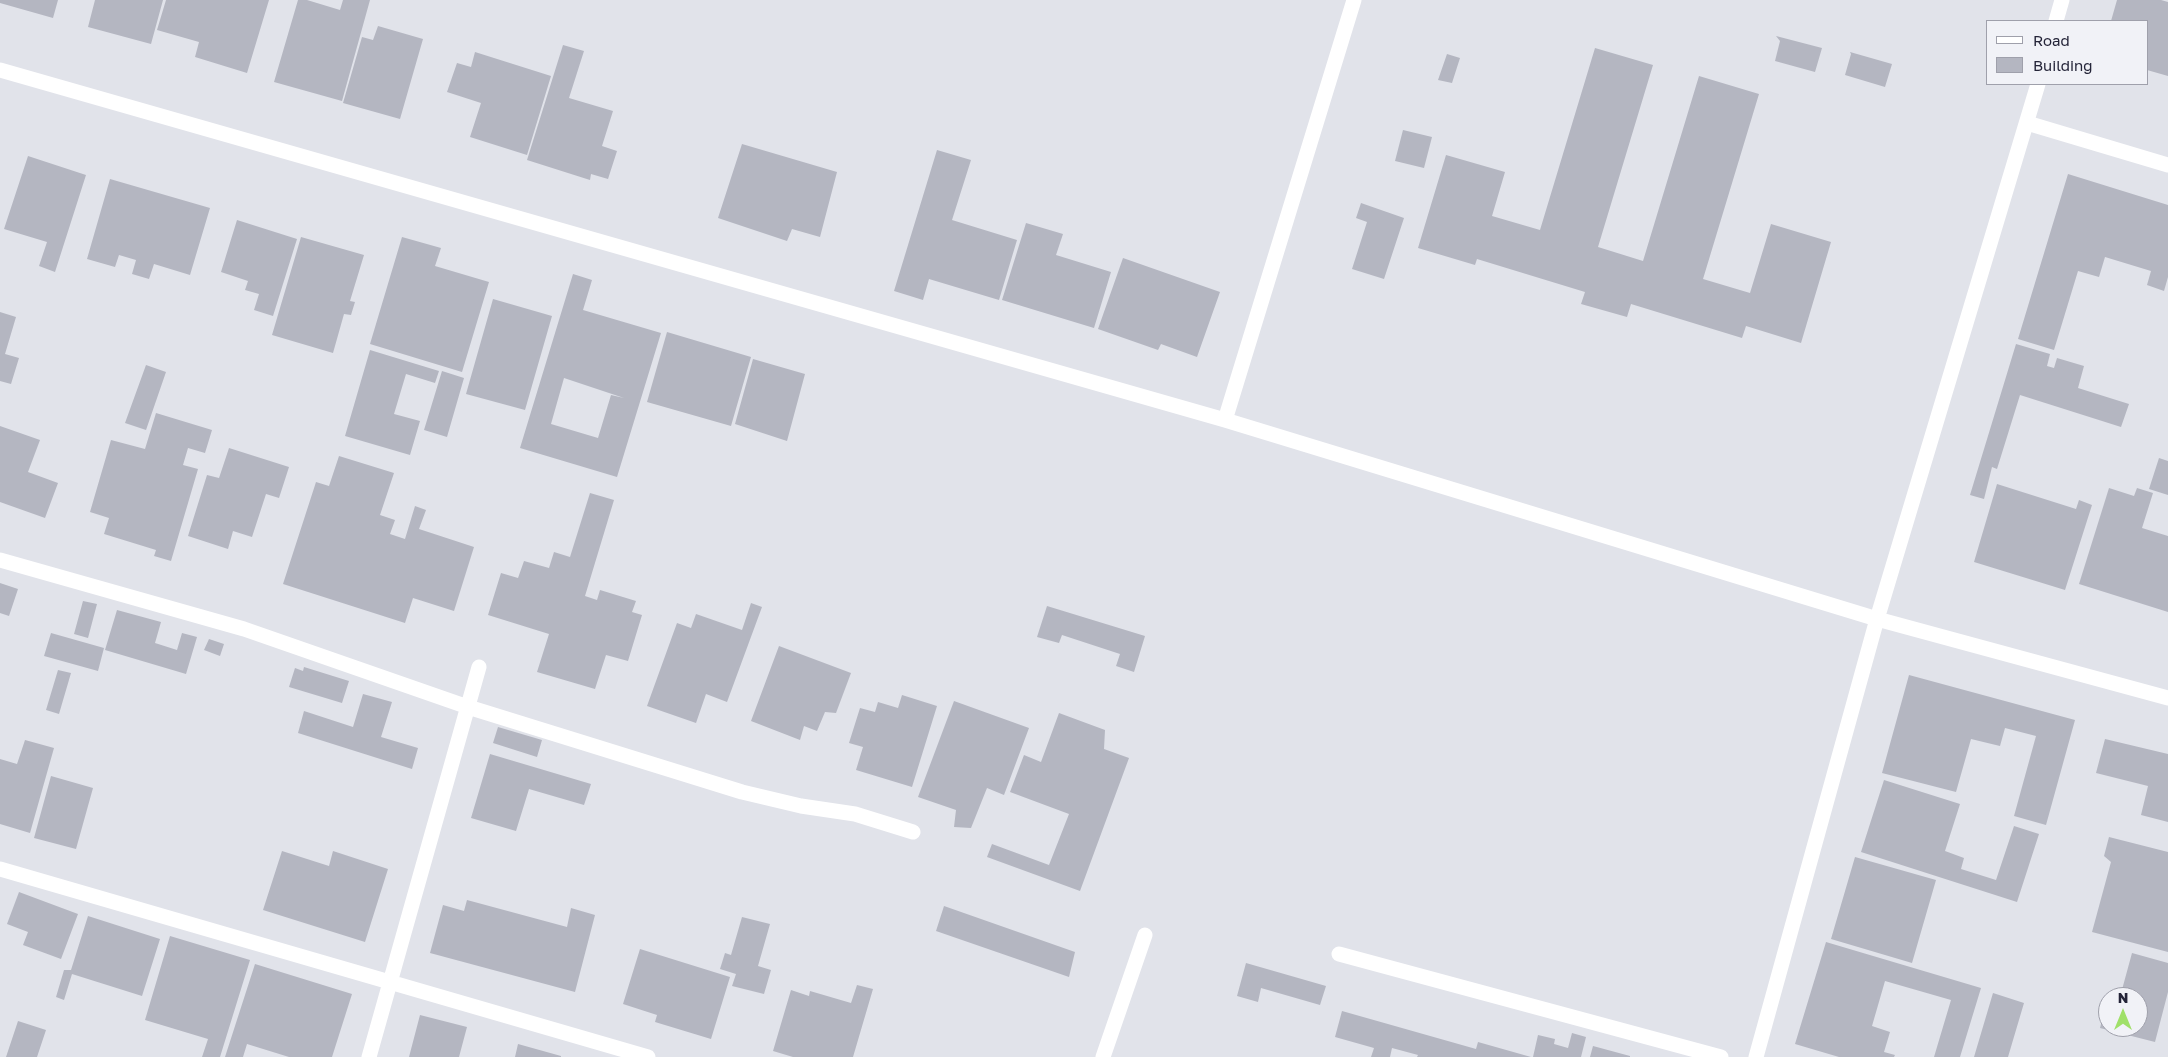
<!DOCTYPE html>
<html>
<head>
<meta charset="utf-8">
<style>
	body { margin:0 }
	#map { position:relative; width:2168px; height:1057px; overflow:hidden; background:#e1e3ea; font-family:"Golos Text",sans-serif }
	canvas { display:block }
	.legend { position:absolute; left:1986px; top:20px; width:162px; height:65px; box-sizing:border-box; background:#f1f2f7; border:1px solid #9fa0ab; margin:0; padding:6px 9px; list-style:none; font-size:15px; color:#242438 }
	.legend li { display:flex; align-items:center; gap:10px; height:25px }
	.legend b { width:25px; border:1px solid #9fa0ab }
	.north { position:absolute; left:2098px; top:987px; width:50px; height:50px; box-sizing:border-box; background:#f1f2f7; border:1px solid #9fa0ab; border-radius:50%; rotate:0deg; font-size:14px; font-weight:700; line-height:20px; text-align:center; color:#242438 }
	.north::after { content:''; display:block; margin:auto; width:18px; height:22px; background:#a0e069; clip-path:polygon(50% 0,100% 100%,50% 72%,0 100%) }
</style>
</head>
<body>
<div id="map">
<canvas width="2168" height="1057"></canvas>
<ul class="legend">
<li><b style="height:6px;background:#fff"></b>Road</li>
<li><b style="height:14px;background:#b4b6c1"></b>Building</li>
</ul>
<div class="north">N</div>
</div>
<script>
const context = document.querySelector('canvas').getContext('2d');
context.lineJoin = 'round';
function paint(path, color) { context.fillStyle = color; context.fill(path, 'evenodd'); }
function strokePath(path, color, width, dash) { context.strokeStyle = color; context.lineWidth = width; context.lineCap = dash ? 'butt' : 'round'; context.setLineDash(dash || []); context.stroke(path); }
paint(new Path2D(`
	M0,0h58l-5,18 -53,-15z
	M95,0h68l-12,44 -63,-17z
	M166,0h103l-22,73 -52,-16 4,-15 -42,-12z
	M298,0h9l33,10 3,-10h27l-28,101 -68,-19z
	M2117,0h44l7,2v74l-21,-6v-49h-36z
	M378,26l45,13 -23,80 -57,-16 19,-66 11,3z
	M1776,36l46,12 -7,24 -40,-11 5,-20z
	M563,45l21,6 -15,47 44,13 -11,35 15,5 -9,28 -17,-5 -1,6 -63,-20z
	M1595,48l58,17 -55,182 45,14 56,-185 60,18 -56,185 47,14 21,-69 60,18 -30,101 -55,-17 -4,12 -111,-34 -4,13 -46,-13 4,-12 -108,-33 -2,6 -57,-17 28,-93 59,17 -13,44 48,14z
	M475,52l76,24 -24,79 -57,-18 11,-34 -34,-11 10,-29 14,4z
	M1850,52l42,12 -7,23 -40,-12 6,-21z
	M1447,54l13,4 -8,25 -14,-3z
	M1403,130l29,7 -8,31 -29,-7z
	M742,144l95,28 -17,65 -28,-8 -5,12 -69,-23z
	M937,150l34,10 -19,60 65,20 -18,60 -70,-21 -6,21 -29,-9z
	M28,156l58,19 -31,97 -16,-6 8,-24 -43,-13z
	M2068,174l100,31v72l-4,14 -17,-6 4,-14 -46,-14 -6,20 -21,-6 -24,79 -36,-11z
	M110,179l100,29 -20,67 -36,-11 -5,15 -17,-5 4,-14 -17,-5 -4,12 -28,-8z
	M1361,203l43,15 -20,61 -32,-10 15,-47 -11,-4z
	M237,220l60,19 -24,77 -19,-6 5,-16 -14,-4 3,-9 -27,-9z
	M1026,223l37,11 -7,21 55,17 -17,56 -92,-28z
	M301,237l63,18 -14,46 5,1 -4,13 -7,-1 -11,39 -61,-18z
	M402,237l39,11 -6,18 54,16 -27,90 -92,-28z
	M1123,258l97,34 -23,65 -36,-13 -3,6 -60,-21z
	M573,274l19,6 -9,30 78,23 -44,144 -97,-29zM564,378l60,20 -13,-3 -13,43 -47,-14z
	M493,299l59,17 -27,94 -59,-16z
	M0,312l16,5 -11,37 14,4 -8,26 -11,-3z
	M667,332l84,25 -20,69 -84,-24z
	M2016,344l34,10 -3,12 7,2 3,-10 27,8 -6,22 51,16 -8,23 -101,-32 -23,74 -5,-2 -8,32 -14,-4z
	M370,350l69,21 -4,12 -29,-9 -12,40 26,7 -10,34 -65,-19z
	M753,359l52,15 -18,67 -52,-17z
	M146,365l20,7 -20,58 -21,-7z
	M442,371l22,7 -17,59 -23,-7z
	M156,413l56,17 -7,23 -17,-5 -5,17 15,4 -27,92 -17,-5 2,-6 -52,-16 5,-16 -19,-6 21,-72 34,9z
	M0,426l40,14 -12,32 30,11 -13,35 -45,-16z
	M229,448l60,19 -10,31 -13,-4 -14,43 -19,-6 -5,18 -40,-13 19,-61 12,3z
	M339,456l55,17 -14,42 15,5 -5,14 15,5 10,-33 11,4 -7,19 55,18 -20,64 -41,-13 -8,25 -122,-39 33,-102 13,4z
	M2159,458l9,3v34l-19,-6z
	M1997,484l79,25 3,-9 13,5 -27,85 -91,-28z
	M2109,488l25,8 3,-8 16,5 -11,35 26,8v76l-89,-28z
	M590,493l24,7 -29,96 12,4 3,-10 36,11 -4,11 10,3 -14,46 -22,-6 -11,34 -58,-17 12,-38 -61,-19 13,-42 17,5 6,-17 25,7 5,-16 16,5z
	M0,583l18,6 -9,27 -9,-3z
	M83,601l14,3 -9,34 -14,-4z
	M751,603l11,4 -35,95 -21,-8 -10,29 -49,-17 30,-83 14,5 5,-14 46,16z
	M1047,606l98,30 -11,36 -18,-6 4,-12 -58,-19 -3,8 -22,-6z
	M117,610l44,12 -6,21 22,7 5,-17 15,4 -11,37 -81,-24z
	M51,633l53,15 -6,23 -54,-15z
	M209,639l15,5 -4,12 -16,-6z
	M779,646l72,27 -15,40 -11,-1 -8,19 -13,-5 -4,14 -49,-19z
	M304,667l45,14 -7,22 -53,-16 6,-19 8,3z
	M58,670l13,3 -12,41 -13,-4z
	M1909,675l166,45 -29,105 -32,-9 22,-80 -31,-8 -5,18 -29,-7 -15,53 -74,-19z
	M363,694l29,8 -11,35 37,11 -6,21 -114,-36 6,-22 49,16z
	M902,695l35,11 -25,81 -56,-17 7,-23 -14,-4 11,-35 15,4 3,-10 20,6z
	M954,701l75,27 -25,67 -17,-7 -16,40 -17,-1 2,-17 -38,-13z
	M1059,713l46,17 -1,19 25,9 -49,133 -93,-34 5,-13 57,21 20,-51 -59,-22 14,-37 17,7z
	M498,727l44,13 -5,17 -44,-14z
	M2105,739l63,15v68l-27,-7 7,-29 -52,-13z
	M25,740l29,8 -24,85 -30,-9v-65l17,5z
	M490,754l101,30 -7,21 -55,-16 -13,42 -45,-13z
	M51,776l42,12 -17,61 -42,-11z
	M1884,780l76,24 -15,47 19,7 -3,11 35,11 18,-54 25,8 -22,68 -156,-50z
	M2109,837l59,15v100l-76,-20 19,-70 -7,-6z
	M282,851l47,15 4,-15 55,18 -23,73 -102,-32z
	M1855,857l81,23 -24,83 -81,-24z
	M19,892l59,22 -17,45 -38,-14 5,-13 -21,-8z
	M467,900l100,27 4,-19 24,7 -20,77 -145,-39 13,-48 21,6z
	M944,906l131,46 -6,25 -133,-46z
	M88,916l72,23 -18,57 -70,-22 -8,26 -8,-3 8,-27h7z
	M742,917l28,7 -12,42 13,4 -7,24 -32,-8 4,-12 -16,-5 5,-16 6,2z
	M170,936l80,24 -30,97h-18l6,-18 -63,-19z
	M1826,942l155,46 -21,69h-26l17,-57 -66,-19 -13,45 18,6 -6,20 11,3 -1,2h-55l-44,-13z
	M640,949l90,28 -19,62 -56,-17 2,-7 -34,-11z
	M2132,953l36,10v29l-13,50 -55,-14 7,-27 1,26h30v-30h-18z
	M1246,963l80,23 -6,19 -59,-17 -3,14 -21,-6z
	M255,964l97,30 -20,63h-43l-42,-13 -4,13h-18z
	M857,985l16,4 -20,68h-60l-20,-6 18,-61 18,6 1,-5 41,12z
	M1993,993l31,10 -16,54h-34z
	M1342,1011l134,38 2,-7 53,15h-114l1,-2 -26,-7 -2,9h-19l3,-9 -39,-11z
	M420,1015l47,12 -8,30h-50z
	M18,1021l28,9 -9,27h-31z
	M1572,1033l14,4 -5,20h-48l5,-22 17,4 -1,5 14,4z
	M518,1044l43,12v1h-46z
	M1593,1046l37,10v1h-40z`), '#b4b6c1');
strokePath(new Path2D(`
	M2056,21l6,-21
	M0,70l1225,350 652,199 291,79
	M2027,123l141,42
	M1225,420l129,-420
	M0,560l244,69 224,78 274,85 59,14 54,8 58,18
	M0,869l648,188
	M1339,954l382,103
	M369,1057l110,-390
	M1103,1057l42,-122
	M1756,1057l121,-438 161,-535`), '#fff', 15);
</script>
</body>
</html>
